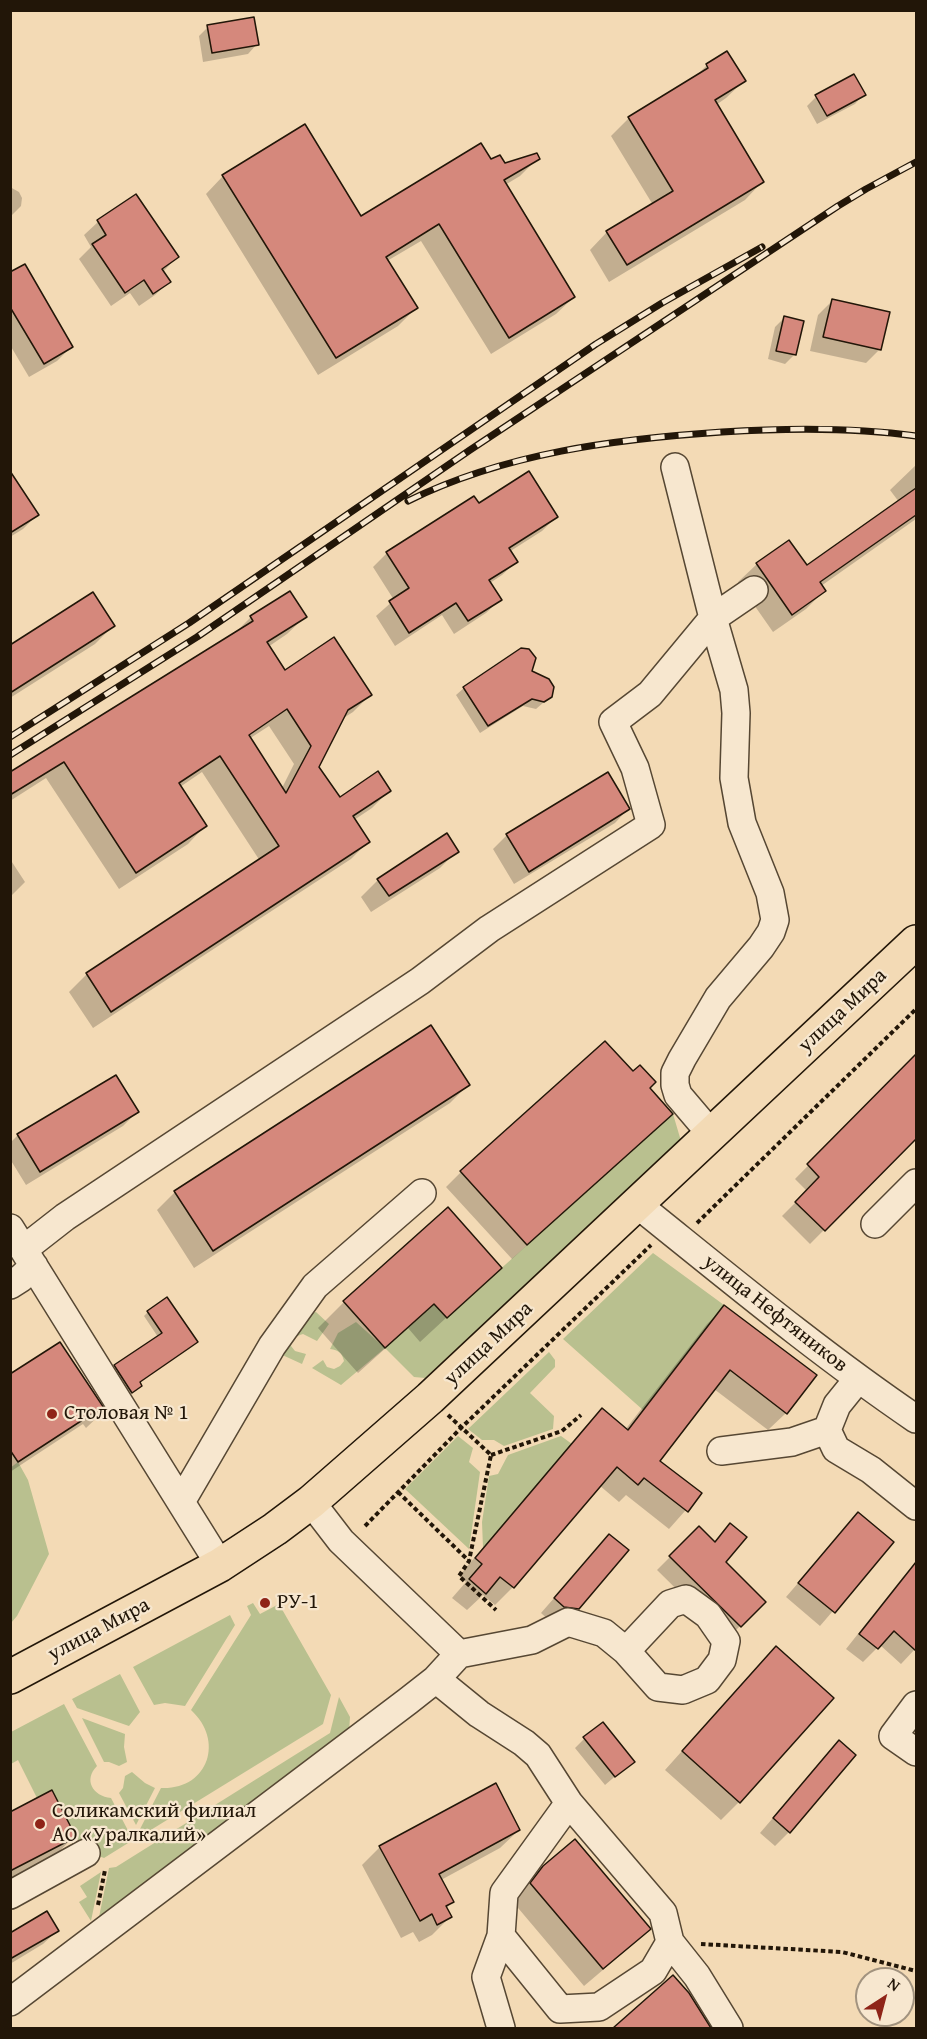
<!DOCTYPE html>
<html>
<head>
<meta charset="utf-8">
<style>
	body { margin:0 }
	#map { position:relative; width:927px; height:2039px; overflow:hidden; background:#f3dab5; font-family:"Gentium Book Plus",serif }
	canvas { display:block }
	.frame { position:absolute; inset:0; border:12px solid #221608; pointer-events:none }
	.north { position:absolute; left:855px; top:1967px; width:60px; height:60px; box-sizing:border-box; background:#f7e7cf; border:2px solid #a2937f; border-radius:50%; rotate:36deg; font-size:16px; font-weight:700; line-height:24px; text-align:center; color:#221608 }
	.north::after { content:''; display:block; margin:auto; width:21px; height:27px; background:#8f2418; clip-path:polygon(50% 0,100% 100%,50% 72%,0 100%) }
</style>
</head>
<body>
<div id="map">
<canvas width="927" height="2039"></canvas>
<div class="frame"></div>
<div class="north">N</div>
</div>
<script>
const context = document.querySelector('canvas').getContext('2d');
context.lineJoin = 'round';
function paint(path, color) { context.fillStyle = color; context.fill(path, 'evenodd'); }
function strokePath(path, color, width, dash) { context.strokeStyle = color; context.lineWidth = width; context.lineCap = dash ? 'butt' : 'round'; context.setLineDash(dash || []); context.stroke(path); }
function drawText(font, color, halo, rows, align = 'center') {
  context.font = font + ' "Gentium Book Plus",serif'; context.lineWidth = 4.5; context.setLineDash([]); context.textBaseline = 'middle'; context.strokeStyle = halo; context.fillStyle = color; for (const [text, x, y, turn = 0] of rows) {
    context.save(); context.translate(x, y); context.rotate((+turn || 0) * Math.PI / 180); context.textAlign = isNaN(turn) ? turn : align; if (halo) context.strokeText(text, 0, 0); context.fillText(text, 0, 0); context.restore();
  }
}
paint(new Path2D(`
	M673,1114l8,27 -256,237 -11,-1 -29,-29 -44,37 -29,-17 11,-8 4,7 7,2 6,-3 4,-5c-2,-8 -5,-11 -14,-12l8,-16 18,-11 29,26 49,-44 13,13z
	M653,1253l71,52 -81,105 -80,-71z
	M316,1312l13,12 -12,17 -14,-7c-7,2 -11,5 -12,12l4,5 11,3 -4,10 -24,-11 27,-39z
	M549,1352l6,8v7l-25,26 24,23 -1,13 -49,17 -10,-6h-12l-14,-11z
	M458,1436l15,12 -4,14 11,10 -11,77 -64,-60z
	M561,1436l11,8 -89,104 -1,-26 7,-46 9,-2 10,-19z
	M18,1462l10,18 21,74 -32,62 -6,7 -1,-155z
	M253,1603l7,11 19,-10 52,91 -8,29 -182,112 -2,-5 22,-43c47,2 64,-47 30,-78l60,-95 -4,-9z
	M230,1615l5,10 -50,81 -20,-3 -11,2 -21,-38z
	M120,1674l20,38 -11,14 -52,-18 -5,-9z
	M339,1697l11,20 -1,15 -251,190 11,-54 7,-1 214,-134z
	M64,1704l33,62c-14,14 -4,30 14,32l22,42 -29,18 -21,-8 -31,-60 -15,8 -19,-38 -7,4v-32z
	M82,1718l43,16 -1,13 3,15 -8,4 -10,-4h-5z
	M132,1772l13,11 10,5 -19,37 -17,-32 4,-5 2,-12z
	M101,1872l-10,49 -12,-19 8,-5 -7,-11z`), '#b9c08f');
paint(new Path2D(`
	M208,27l49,17 -9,10 -45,8 -4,-26z
	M707,65l37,16 -18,17 -10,7 46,77 -17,18 -136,82 -19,-32 17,-18 46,-27 -42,-69 18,-18 65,-40z
	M864,94l-9,10 -38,20 -10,-18 9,-9z
	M538,158l-18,18 -15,9 69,112 -18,17 -65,40 -70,-113 -34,20 29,47 -18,18 -80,49 -112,-181 17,-18 138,43 129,-58 14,3z
	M10,187l9,5 3,6 -1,8 -11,11z
	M98,222l79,35 -14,15 6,10 -14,13 -16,11 -9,-13 -19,13 -32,-47 12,-12 -7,-12z
	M10,274l61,73 -14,14 -28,16 -19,-32z
	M832,301l48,48 -14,14 -56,-12 8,-36z
	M784,318l11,36 -10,10 -17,-5 7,-32z
	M916,465v54l-95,67 3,5 -18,18 -33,23 -35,-50 19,-18 32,-22 17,25 93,-65 -9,-12z
	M10,479l27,36 -14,14 -13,8z
	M478,505l78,12 -14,14 -33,21 7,10 -14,13 -12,8 10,17 -14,13 -32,21 -12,-19 -47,31 -19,-30 18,-16 -21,-33 14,-14z
	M251,617h54l-18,17 -19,13 16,25 86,23 -17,17 -11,7 -24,48 21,32 50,-8 -17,17 -18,12 14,22 -17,17 -258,169 -24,-36 18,-18 173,-113 -58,-89 -22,15 25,39 -17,18 -69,45 -73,-111 -36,23v-28l224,-139zM269,726l25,38 -12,24 -33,-49z
	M113,626l-18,18 -85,54v-52z
	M531,672l20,24 -15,13 -13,-3 -43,27 -24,-38 8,-7z
	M608,774l20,35 -13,14 -101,61 -21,-35 14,-14z
	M457,851l-17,17 -69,44 -10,-15 17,-17z
	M10,859l15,23 -15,15z
	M916,1056v81l-106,107 -28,-28 25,-25 -12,-12z
	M468,1085l-18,18 -256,165 -37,-58 18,-18z
	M137,1112l-14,14 -97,59 -16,-26v-16l8,-8z
	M671,1114l-159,145 -66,-72 15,-15z
	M448,1210l52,58 -80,74 -12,-14 -50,45 -40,-45 26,-26z
	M725,1307l61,106 -18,17 -54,-41 -56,72 42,33 -31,35 -43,-34 -7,7 -20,-17 -86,102 -18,18 -12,-10 -16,15 -15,-12 14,-16 -7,-6 125,-148 18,-18 23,20 82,-106z
	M148,1312l48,30 -58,41 -2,7 -9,6 -16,-25 47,-34 -14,-21z
	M59,1344l45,67 -18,17 -3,-4 -73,48v-96z
	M858,1514l34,28 -72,84 -34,-29z
	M730,1525l-6,37 40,40 -37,37 -70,-69 42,-42 14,15z
	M596,1550l-18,58 -15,14 -13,-1 -9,-8z
	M916,1564v84l-15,16 -21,-19 -17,17 -17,-13 57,-72z
	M758,1666l-19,136 -18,18 -56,-50z
	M584,1739l49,22 -28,24 -30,-37z
	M826,1756l-37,76 -14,14 -15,-13z
	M10,1813l64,23 -18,19 -46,24z
	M519,1830l-19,18 -59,32 11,22 -6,7 4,8 -18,18 -13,7 -6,-10 -12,6 -39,-73 18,-18z
	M544,1867l105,62 -19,18 -46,39 -71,-84 12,-16z
	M57,1931l-14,13 -33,20v-29z
	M673,1977l15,17 21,34h-94z`), '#0003');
const building = new Path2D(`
	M254,17l5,28 -47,8 -5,-28z
	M727,51l19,30 -31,19 49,82 -137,83 -21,-34 67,-40 -45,-74 80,-49 -2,-4z
	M854,74l12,21 -39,21 -12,-21z
	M305,124l56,92 120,-73 10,16 9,-4 5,8 32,-10 3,6 -36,21 71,117 -66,41 -70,-114 -53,33 32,51 -82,50 -114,-183z
	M136,194l43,63 -17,12 9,13 -18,12 -9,-14 -19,13 -33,-49 14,-9 -9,-15z
	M25,264l48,83 -29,17 -34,-57v-35z
	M832,299l58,13 -9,38 -58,-13z
	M784,316l20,5 -8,34 -20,-4z
	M10,471l29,44 -29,18z
	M529,471l29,46 -49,31 9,14 -29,18 13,20 -34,21 -12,-18 -47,30 -20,-32 20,-13 -23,-36 88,-56 5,7z
	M916,488v27l-96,67 6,9 -34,24 -36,-52 33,-23 18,25z
	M290,591l17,26 -40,25 18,28 49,-33 38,58 -24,15 -29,57 21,30 38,-26 13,20 -38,25 17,26 -259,170 -25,-39 193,-127 -59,-90 -41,27 28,43 -71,47 -72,-111 -54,33v-23l243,-151 -3,-5zM287,709l24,37 -25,47 -37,-58z
	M93,592l22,34 -105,67v-48z
	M521,648l8,1 7,9 -4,13 17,8 5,8 -2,10 -8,5 -12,-3 -44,27 -25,-39z
	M608,772l22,37 -101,63 -23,-38z
	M447,833l12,19 -70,44 -12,-17z
	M431,1025l39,60 -257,166 -39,-60z
	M605,1041l28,30 7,-6 16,17 -6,6 23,26 -146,131 -67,-74z
	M916,1054v85l-91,92 -30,-29 24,-25 -12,-13z
	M116,1075l23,37 -99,60 -23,-38z
	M448,1207l54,61 -55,50 -13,-14 -49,44 -42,-47z
	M167,1297l31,45 -58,40 2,4 -10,7 -18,-28 48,-32 -15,-22z
	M724,1305l93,70 -30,39 -57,-44 -70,91 42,32 -14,19 -44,-34 -6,7 -21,-18 -103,121 -14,-11 -14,17 -17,-15 13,-15 -7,-6 127,-150 26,22z
	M60,1342l46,69 -2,1 -3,-4 -83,54 -8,-12v-76z
	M858,1512l36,30 -59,71 -37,-30z
	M730,1523l17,14 -21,25 40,40 -25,25 -72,-71 30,-30 16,16z
	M609,1534l20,16 -50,59 -15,-2 -10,-9z
	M916,1562v89l-22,-20 -16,18 -19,-15z
	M776,1646l58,52 -94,105 -58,-52z
	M603,1722l32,40 -20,15 -32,-40z
	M839,1740l17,15 -66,78 -17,-15z
	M496,1783l24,47 -81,44 15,28 -8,4 6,11 -15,8 -5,-11 -12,7 -41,-75z
	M52,1790l24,47 -66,34v-59z
	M575,1839l76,90 -48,40 -73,-86 13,-17z
	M47,1911l12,20 -49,28v-26z
	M673,1975l16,18 22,35h-98z`);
paint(building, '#d5887c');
strokePath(building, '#221608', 1.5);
const minor = new Path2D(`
	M712,1135l-34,-40 -3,-10v-12l7,-14 36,-61 43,-51 10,-15 4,-12 -5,-27 -28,-70 -8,-45 2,-65 -2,-23 -21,-72 41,-28
	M638,1205c91,73 181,148 278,214
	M875,1224l41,-41
	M10,1228l210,337
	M24,1249l41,-32 355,-236 69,-52 162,-104 -16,-57 -22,-46 37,-28 63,-76 -38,-151
	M10,1285l11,-7 13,-12
	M858,1379l-21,26 -10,25 9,19 35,21 45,36
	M721,1451l71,-9 35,-12
	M181,1502l91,-156 43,-60 107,-93
	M459,1654l73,-14 36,-18 36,11 22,18 32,36 25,3 24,-10 15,-20 4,-19 -18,-26 -22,-16 -16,5 -44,47
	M436,1679l43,35 45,29 14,12 31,48 -65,90 -3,43 -15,41 15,51
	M916,1705l-23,31 23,16
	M10,1895l76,-42
	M501,1936l59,73 39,-2 54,-36 17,-29 -7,-29 -94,-110
	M670,1942l27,34 32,52
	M10,2002l398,-301 28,-22 23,-25 -118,-113 -30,-39`);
const highway = new Path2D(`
	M10,1677l210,-112 55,-36 36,-27 119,-104 486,-456`);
strokePath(minor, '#564733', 30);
strokePath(highway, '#221608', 36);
strokePath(new Path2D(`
	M697,1223l219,-214
	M448,1415l43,40 -22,106 -10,15 37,34
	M491,1455l71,-24 19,-16
	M398,1492l71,69
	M365,1526l96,-98 190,-183
	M98,1905l7,-35
	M701,1944l141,8 74,19`), '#221608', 4, [4.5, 3]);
strokePath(minor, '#f7e7cf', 27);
strokePath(highway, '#f3dab5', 33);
const rail = new Path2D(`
	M408,501c97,-48 207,-62 314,-69 65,-4 130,-5 194,4
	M10,737l179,-114 407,-279 66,-41 100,-56
	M10,755l187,-118 273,-187 368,-244 28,-17 50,-27`);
strokePath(rail, '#221608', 7);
strokePath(rail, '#f7e7cf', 4.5, [14]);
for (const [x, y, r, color] of [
	[52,1414,6,"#8f2418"],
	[265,1603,6,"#8f2418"],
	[40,1824,6,"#8f2418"]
]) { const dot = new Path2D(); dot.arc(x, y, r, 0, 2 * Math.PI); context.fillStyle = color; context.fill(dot); strokePath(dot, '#f7e7cf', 2); }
drawText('21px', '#221608', '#f7e7cf', [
	["улица Мира",843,1011,-43],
	["улица Нефтяников",775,1314,38],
	["улица Мира",489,1344,-43],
	["улица Мира",99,1630,-28]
]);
drawText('21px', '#221608', '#f7e7cf', [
	["Столовая № 1",64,1414],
	["РУ-1",277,1603],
	["Соликамский филиал",52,1812],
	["АО «Уралкалий»",52,1836]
], 'left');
</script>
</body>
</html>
